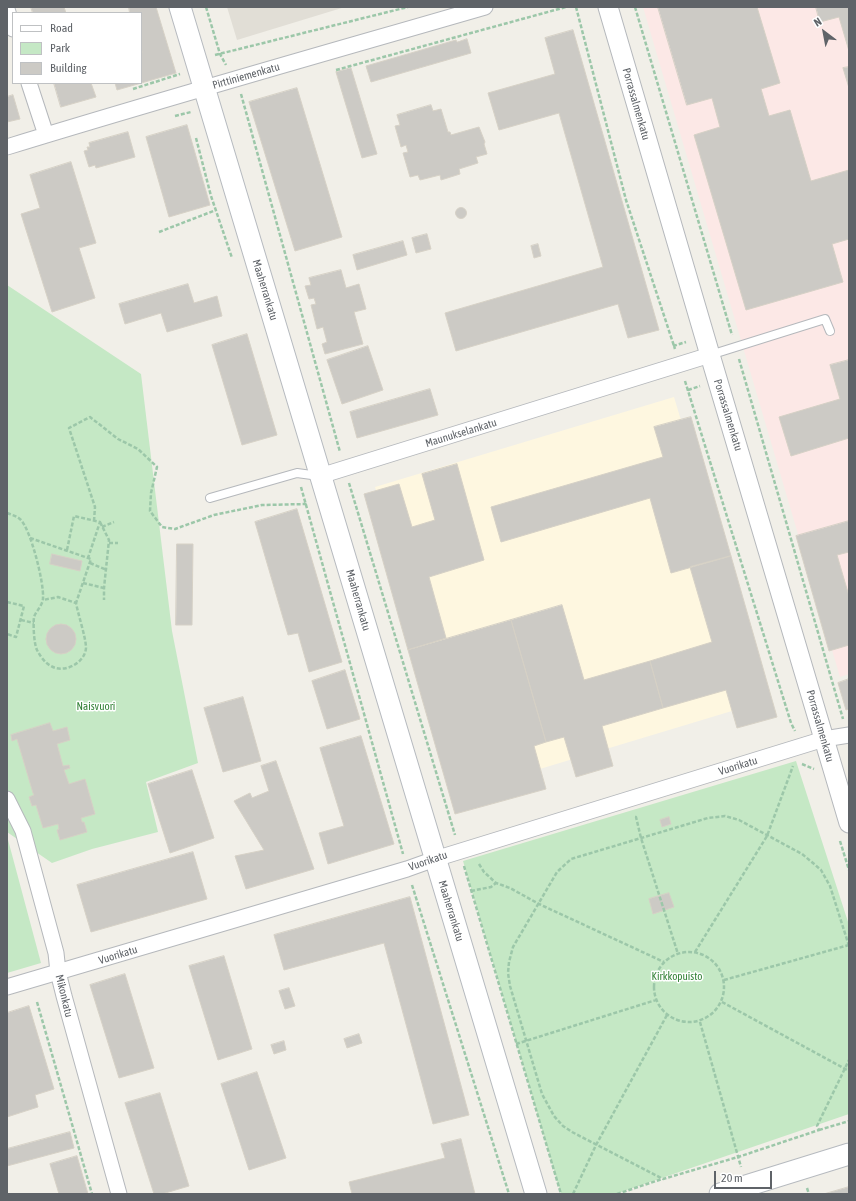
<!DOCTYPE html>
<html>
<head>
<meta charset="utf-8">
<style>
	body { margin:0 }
	#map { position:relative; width:856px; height:1201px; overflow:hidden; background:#f1efe8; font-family:"Asap Condensed",sans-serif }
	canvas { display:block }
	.frame { position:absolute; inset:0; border:8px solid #5f6368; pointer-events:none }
	.legend { position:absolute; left:12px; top:12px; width:130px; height:72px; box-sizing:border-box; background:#fff; border:1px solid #bfc1c3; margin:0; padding:5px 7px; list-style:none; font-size:12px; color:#5f6368 }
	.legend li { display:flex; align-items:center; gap:8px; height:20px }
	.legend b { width:20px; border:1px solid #bfc1c3 }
	.north { position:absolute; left:804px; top:12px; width:40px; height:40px; -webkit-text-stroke:3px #fff; paint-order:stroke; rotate:328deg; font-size:11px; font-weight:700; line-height:16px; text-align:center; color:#5f6368 }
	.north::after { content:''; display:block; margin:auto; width:14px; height:18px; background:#5f6368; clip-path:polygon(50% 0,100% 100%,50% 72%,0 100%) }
	.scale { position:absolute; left:714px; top:1171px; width:58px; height:18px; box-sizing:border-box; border:2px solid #5f6368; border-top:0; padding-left:5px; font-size:12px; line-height:14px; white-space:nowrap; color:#5f6368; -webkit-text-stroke:3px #fff; paint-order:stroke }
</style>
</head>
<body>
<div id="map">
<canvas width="856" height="1201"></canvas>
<div class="frame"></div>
<ul class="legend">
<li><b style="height:5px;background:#fff"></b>Road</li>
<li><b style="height:11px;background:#c5e8c5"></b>Park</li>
<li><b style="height:11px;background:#cccac5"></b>Building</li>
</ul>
<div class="north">N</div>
<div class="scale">20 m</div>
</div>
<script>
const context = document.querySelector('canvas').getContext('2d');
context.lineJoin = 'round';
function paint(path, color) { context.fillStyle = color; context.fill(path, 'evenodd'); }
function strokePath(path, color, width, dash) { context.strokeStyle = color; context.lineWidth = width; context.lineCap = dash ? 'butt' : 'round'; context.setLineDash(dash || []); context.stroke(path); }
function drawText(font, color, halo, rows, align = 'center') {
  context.font = font + ' "Asap Condensed",sans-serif'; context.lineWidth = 3; context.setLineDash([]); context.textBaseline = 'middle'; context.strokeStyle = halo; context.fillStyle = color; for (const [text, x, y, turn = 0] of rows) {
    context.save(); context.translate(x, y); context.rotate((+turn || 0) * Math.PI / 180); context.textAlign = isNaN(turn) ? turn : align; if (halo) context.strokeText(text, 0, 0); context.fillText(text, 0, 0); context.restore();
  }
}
paint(new Path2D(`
	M674,397l91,304 -298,90 -92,-304z`), '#fef7e0');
paint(new Path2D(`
	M227,7h118l-108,33z`), '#e1ded6');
paint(new Path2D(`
	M643,7h206v667l-9,3z`), '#fce8e6');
paint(new Path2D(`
	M7,285l134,89 31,257 26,132 -52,19 12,50 -66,17 -40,14 -45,-31z
	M796,761l53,164v189l-234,80h-54l-98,-333z
	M7,836l34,127 -34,10z`), '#c5e8c5');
const building = new Path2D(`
	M31,7h33l2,6h-33z
	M129,7h27l20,66 -59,17 -2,-7h26v-28l1,-3 -1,-3v-36h-11z
	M658,7h99l23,76 -19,6 8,27 21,-6 21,71 38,-11v69l-17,5 11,38 -97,28 -52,-175 26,-8 -8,-29 -25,7z
	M816,7h33v44l-10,-34 -19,5z
	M573,30l86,300 -31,8 -10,-34 -162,47 -11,-38 158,-46 -44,-154 -60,17 -11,-37 67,-19 -10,-36z
	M467,39l4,14 -100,29 -5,-16 90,-26 1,2z
	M849,67v21l-6,-20z
	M351,68l26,86 -15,4 -26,-86z
	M54,83h37l5,14 -35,10z
	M297,88l45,149 -47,14 -46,-149z
	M13,95l7,24 -13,3v-25z
	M431,105l2,6 8,-2 7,23h2l1,3 28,-8 6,15 -1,2 3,10 -11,3 2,6 -19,6 1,5 -19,6 -1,-5 -20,5 -2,-5 -8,2 -7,-24 5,-1 -2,-7 -5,2 -6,-21 5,-1 -3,-10z
	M187,125l23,80 -41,12 -23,-80z
	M128,132l7,25 -39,11 -1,-3 -6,2 -5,-16 4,-1 -1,-3h3l-1,-4z
	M71,162l25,81 -17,5 16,50 -43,14 -31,-98 19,-6 -10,-33z
	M455.5 213a5.5 5.5 0 1 1 11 0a5.5 5.5 0 1 1-11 0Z
	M427,234l4,15 -15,4 -4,-15z
	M403,241l4,14 -50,15 -4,-15z
	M538,244l3,12 -7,2 -3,-12z
	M341,270l5,18 13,-4 7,25 -12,3 9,32 -38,10 -3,-10 5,-2 -4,-15 -6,2 -6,-24 5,-1 -2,-6 -5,1 -4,-13 6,-1 -2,-7z
	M188,284l6,19 23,-7 5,20 -55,16 -6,-19 -36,11 -6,-20z
	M247,334l30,101 -35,10 -30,-100z
	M368,346l15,44 -41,14 -15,-44z
	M849,360v78l-58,18 -12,-39 61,-18 -10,-34z
	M430,389l8,26 -81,23 -7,-26z
	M691,417l40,139 -60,17 -21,-75 -149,44 -10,-35 172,-50 -9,-30z
	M457,464l27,96 -55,17 17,61 -38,12 -44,-156 35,-10 13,43 23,-7 -13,-46z
	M297,509l45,153 -33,10 -11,-39 -10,2 -33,-113z
	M849,521v31l-12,3 12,41v49l-20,6 -33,-115z
	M177,544h16l-1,81h-16z
	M52,554l30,7 -2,10 -30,-7z
	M731,556l46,161 -40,11 -11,-38 -63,18 -13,-47 62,-19 -22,-75z
	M562,605l22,75 66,-19 13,47 -61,18 11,40 -37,11 -12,-40 -18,5 -35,-122z
	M511,620l35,122 -12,4 12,43 -91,25 -47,-164z
	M46 639a15 15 0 1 1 30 0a15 15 0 1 1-30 0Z
	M345,670l15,49 -33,10 -15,-48z
	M849,679v30l-3,1 -8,-27z
	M243,697l18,64 -38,11 -19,-64z
	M50,723l3,8 14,-4 3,13 -13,4 6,22 6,-1 1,3 -6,2 5,14 16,-5 10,35 -14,4 1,4h2l3,10 -27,8 -3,-10 2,-1 -1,-5 -15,4 -7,-23 -4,1 -3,-9 5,-2 -1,-2 -16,-54 -5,2 -1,-6z
	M361,736l33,108 -66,20 -9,-31 25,-7 -24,-78z
	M276,761l38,108 -68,20 -11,-33 29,-6 -30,-49 16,-8 2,5 17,-7 -8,-25z
	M192,770l22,68 -44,15 -22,-69z
	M669,817l2,7 -9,3 -2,-7z
	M193,852l14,47 -116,33 -14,-47z
	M669,893l5,14 -21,7 -4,-15z
	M410,897l59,218 -36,9 -49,-181 -100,27 -10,-35z
	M224,956l28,93 -34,11 -29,-94z
	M125,974l29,94 -35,10 -29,-93z
	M289,988l6,18 -10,3 -6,-18z
	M29,1006l25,83 -19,6 3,12 -31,10v-104z
	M359,1034l3,9 -15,5 -3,-9z
	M284,1041l2,9 -12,4 -3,-9z
	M257,1072l29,86 -37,12 -28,-86z
	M160,1093l29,93 -27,8h-8l-29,-91z
	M70,1132l4,16 -67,18v-17z
	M461,1139l14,55h-123l-3,-12 96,-24 -4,-14z
	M77,1156l11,38h-29l-9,-30z
	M849,1187v7h-25z`);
paint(building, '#cccac5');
strokePath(building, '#d6d1c6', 1);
const service = new Path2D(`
	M710,355l115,-36 5,12
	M210,498l87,-25 22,3`);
const minor = new Path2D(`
	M7,9l6,20
	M29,83l17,52
	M7,147c159,-49 319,-94 478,-140
	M320,476l390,-121
	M7,799l16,32 33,122 2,19 6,24 55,198
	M7,987l400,-118 28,-10 389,-120 25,-4`);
const tertiary = new Path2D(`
	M608,7l102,348 139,468`);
const secondary = new Path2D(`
	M180,7l356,1187
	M720,1194l129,-40`);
strokePath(service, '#b5b8bc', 10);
strokePath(minor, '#b5b8bc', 17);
strokePath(tertiary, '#b5b8bc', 21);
strokePath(secondary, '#b6babf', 23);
strokePath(new Path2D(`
	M206,7l14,47 6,11
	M576,7l50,193 49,149
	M635,7l97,328
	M215,55l193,-48
	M336,70l230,-63
	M133,89l47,-15
	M241,94l99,358
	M175,116l16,-4
	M196,138l15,58 21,62
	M159,232l57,-22
	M673,346l13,-4
	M739,359l104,360
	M685,381l106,342 4,8
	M688,390l12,-4
	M349,483l106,352
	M301,487l102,367
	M7,513c5,2 10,3 14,7 10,11 23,62 22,78 0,7 -7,13 -9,19 -1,8 0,27 3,33 3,6 8,13 14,16 13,8 34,-3 35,-18 0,-10 -8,-34 -10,-45l-18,-6 -15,3
	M94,521l1,-14 -26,-79 21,-11 28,22 20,10 19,18 -6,26 -1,18 12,16 13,2 39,-14 48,-10 45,-1
	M100,522l9,18 -5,48v12
	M102,527l12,-5
	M30,538l61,21 -15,44
	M109,543h9
	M67,550l7,-34 26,6 -12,36
	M90,563l17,7
	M83,583l21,5
	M7,602l17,4 -8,31 -9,-3
	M21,620l13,3
	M802,764l12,5
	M635,817h1l5,21 37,116
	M840,841l9,29
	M479,864l5,8 12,11 14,5 29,16 125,58
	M464,866l97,328
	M412,885l97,309
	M471,891l20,-4 5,-4
	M849,946l-19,-60 -9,-16 -8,-7 -11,-9 -63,-34 -14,-4 -17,2 -137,41 -14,13 -44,75 -4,15 -1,11 2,13 32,108 12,22 9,10 9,6 91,47 75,-22 81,-27 -2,-4 32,-66
	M654 987a35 35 0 1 1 70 0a35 35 0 1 1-70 0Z
	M695,952l72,-116 26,-70
	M724,980l125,-35
	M37,1002l55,192
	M722,1002l127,69
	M700,1022l41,145
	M516,1044l140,-44
	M819,1130l30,-9
	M807,1188l2,6
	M573,1194l23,-49 71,-130
	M617,1194l45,-15`), '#9cc7a9', 2.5, [4, 2]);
strokePath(service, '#fff', 8);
strokePath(minor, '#fff', 15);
strokePath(tertiary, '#fff', 19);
strokePath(secondary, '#fff', 21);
drawText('11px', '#5f6368', '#fff', [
	["Pirttiniemenkatu",246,76,-16],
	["Porrassalmenkatu",636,104,74],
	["Maaherrankatu",265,290,73],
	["Porrassalmenkatu",728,415,73],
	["Maunukselankatu",461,433,-17],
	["Maaherrankatu",358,600,74],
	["Porrassalmenkatu",820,726,74],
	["Vuorikatu",738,766,-17],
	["Vuorikatu",428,861,-19],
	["Maaherrankatu",451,911,73],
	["Vuorikatu",118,955,-17],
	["Mikonkatu",64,996,76]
]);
drawText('11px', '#348238', '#fff', [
	["Naisvuori",96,707],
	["Kirkkopuisto",677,977]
]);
</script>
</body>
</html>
